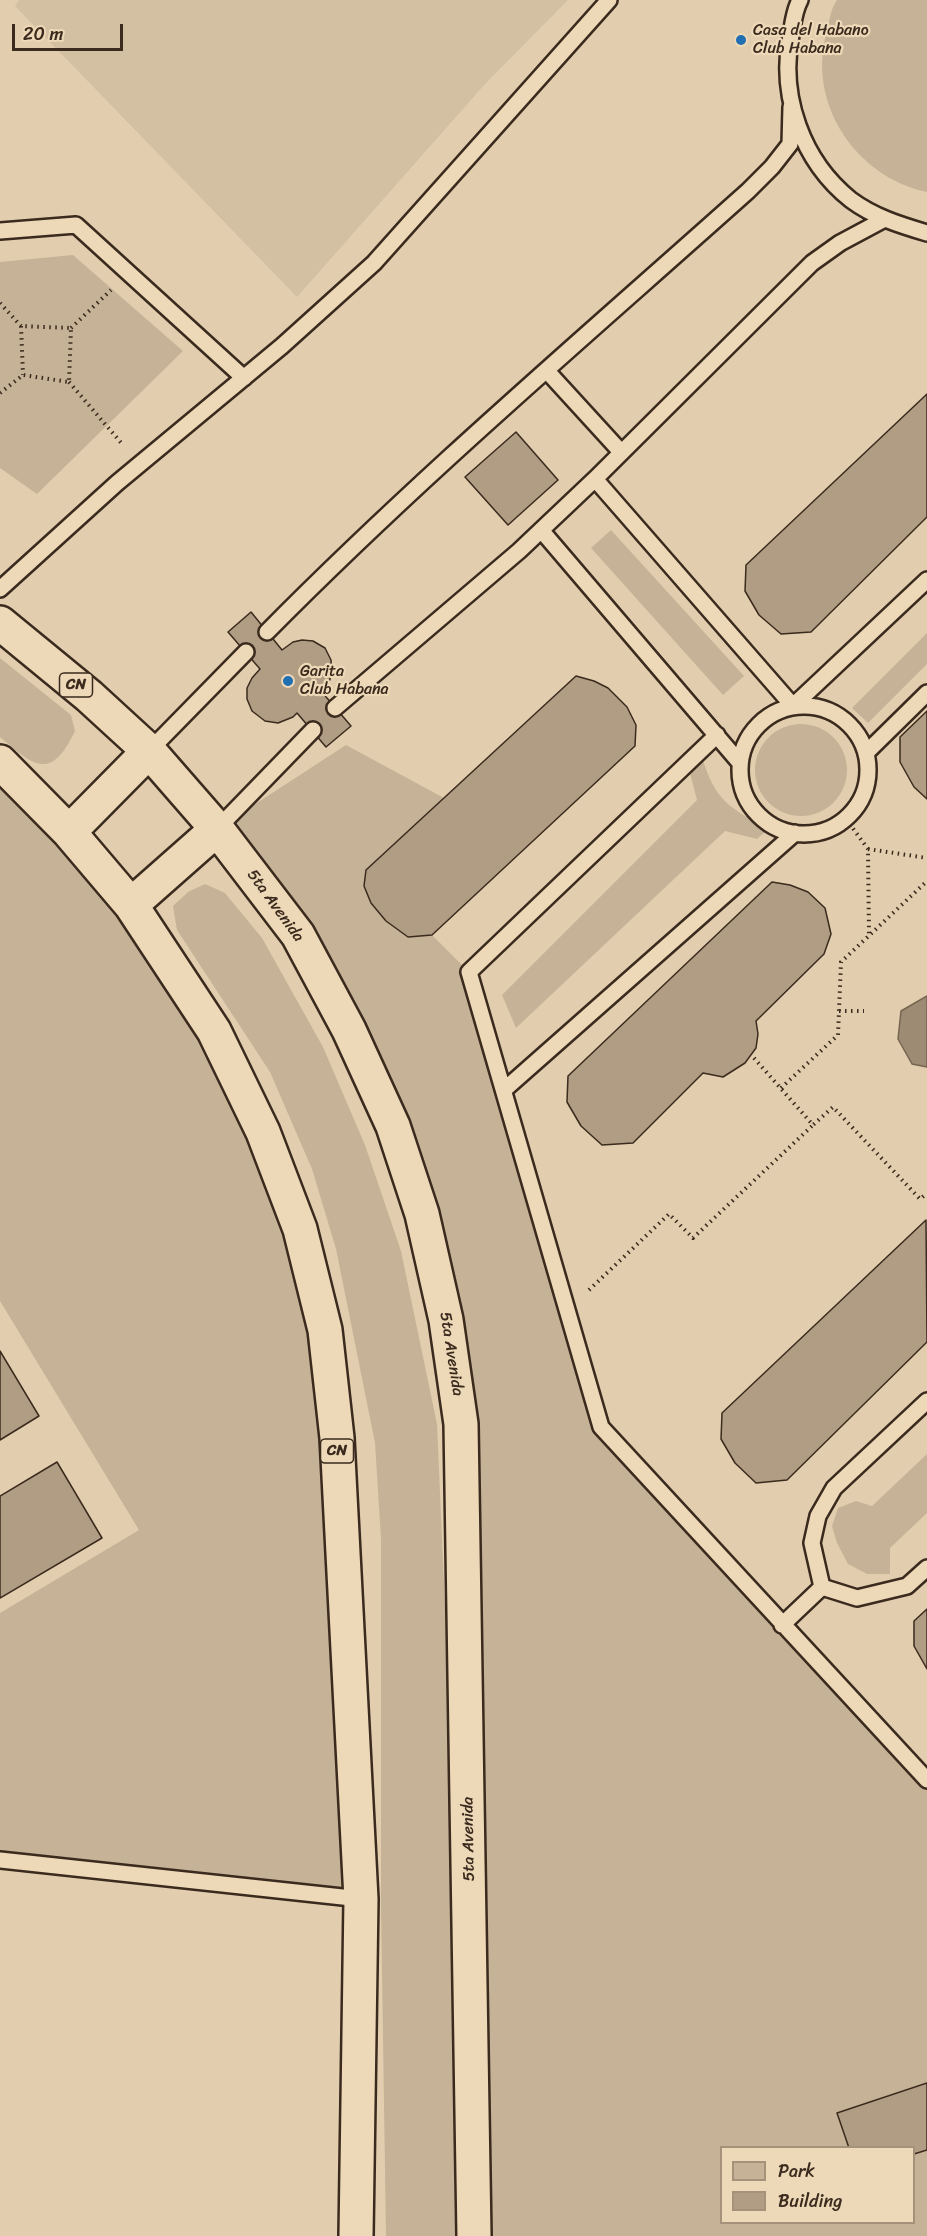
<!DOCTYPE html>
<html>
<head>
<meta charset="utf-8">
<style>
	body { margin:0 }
	#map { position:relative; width:927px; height:2236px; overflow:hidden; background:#e2ceae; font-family:Sriracha,sans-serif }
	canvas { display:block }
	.legend { position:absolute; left:720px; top:2146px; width:195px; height:78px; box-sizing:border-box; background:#edd8b7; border:2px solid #a6927a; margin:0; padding:8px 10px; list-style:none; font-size:18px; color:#3b2a1e }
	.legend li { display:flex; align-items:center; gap:12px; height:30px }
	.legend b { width:30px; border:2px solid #a6927a }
	.scale { position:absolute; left:12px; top:24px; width:111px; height:27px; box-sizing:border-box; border:3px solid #3b2a1e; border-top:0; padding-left:8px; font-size:18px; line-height:21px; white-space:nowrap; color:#3b2a1e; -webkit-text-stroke:4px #edd8b7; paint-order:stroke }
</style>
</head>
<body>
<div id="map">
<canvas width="927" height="2236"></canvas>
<ul class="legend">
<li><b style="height:16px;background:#c6b296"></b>Park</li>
<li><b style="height:16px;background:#b19d83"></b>Building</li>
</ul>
<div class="scale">20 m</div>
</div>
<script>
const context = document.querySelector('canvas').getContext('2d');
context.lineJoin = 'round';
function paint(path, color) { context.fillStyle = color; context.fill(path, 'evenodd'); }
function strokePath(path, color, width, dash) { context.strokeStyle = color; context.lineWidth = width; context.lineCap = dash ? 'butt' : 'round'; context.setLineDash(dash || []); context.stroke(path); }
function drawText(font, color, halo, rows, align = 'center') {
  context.font = font + ' Sriracha,sans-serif'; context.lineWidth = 4.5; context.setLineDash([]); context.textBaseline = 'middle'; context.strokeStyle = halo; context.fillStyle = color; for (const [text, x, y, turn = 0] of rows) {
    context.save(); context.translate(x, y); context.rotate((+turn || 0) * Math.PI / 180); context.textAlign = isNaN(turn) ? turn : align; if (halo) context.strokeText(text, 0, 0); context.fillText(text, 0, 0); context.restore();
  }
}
paint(new Path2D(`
	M19,0h549l-83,84 -188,213 -282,-291z`), '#d3bfa1');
paint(new Path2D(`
	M837,0h90v192c-72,-15 -121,-90 -100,-161 2,-10 4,-23 10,-31z
	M73,255l110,96 -146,143 -37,-26v-206z
	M611,530l133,146 -21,19 -132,-147z
	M927,633v31l-59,59 -16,-15z
	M0,658l71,57 4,16c-24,50 -40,36 -75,6z
	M755 770a46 46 0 1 1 92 0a46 46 0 1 1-92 0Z
	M346,745l98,53 -77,72 -3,16 7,17 37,34 24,-2 37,37 132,455 326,353v303l-90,30 12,34 -127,1v74h192v-68l13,-4v86h-452l-14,-812 -39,-210 -73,-184 -132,-201z
	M702,757c13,44 28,51 66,72l-11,10 -32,-8 -209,197 -14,-33 195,-195 -7,-27z
	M0,763l69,69 194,300 74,306 24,461 -361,-39v-247l139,-83 -139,-229z
	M205,884l20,9 37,45 61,109 42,98 36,106 36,173 14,322 4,490h-69l-5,-331v-366l-6,-96 -39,-194 -24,-80 -42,-97 -93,-142 -4,-24 15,-14z
	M927,1454v59l-37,35v26h-23l-19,-10 -11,-21 -5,-17 6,-18 18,-7 16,5z`), '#c6b296');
const water = new Path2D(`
	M927,996v71l-15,-3 -14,-25 3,-28z`);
paint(water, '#9d8b73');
strokePath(water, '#766451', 1.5);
const building = new Path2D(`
	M927,394v123l-116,115 -30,2 -22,-19 -14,-24 1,-26z
	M516,432l42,48 -50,45 -43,-48z
	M251,612l31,38 11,-8 9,-2 11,1 12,7 6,12 1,13 -3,9 -8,9 30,35 -25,21 -29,-34 -4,4 -15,6 -13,-2 -13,-10 -5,-12v-11l5,-10 8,-9 -32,-37z
	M576,676l18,5 14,7 19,19 9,18 -1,21 -203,189 -24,2 -22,-16 -15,-18 -7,-17 2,-16z
	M927,711v88l-13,-12 -14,-25v-25z
	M772,882l18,3 18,7 17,16 6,26 -7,20 -68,67 2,13 -2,14 -11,15 -22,14 -20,-4 -70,70 -31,2 -21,-19 -14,-24 1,-26z
	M926,1220l1,122 -140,138 -31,3 -21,-20 -14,-24 1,-26z
	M0,1351l39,65 -39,24z
	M57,1462l45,76 -102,60v-102z
	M927,1609v60l-13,-23v-25z
	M927,2083v67l-13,4v-6h-65l-12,-35z`);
paint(building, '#b19d83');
strokePath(building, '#3b2a1e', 1.5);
const lane = new Path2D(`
	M800,0c-6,11 -7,23 -9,35 -12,61 11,126 60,165 23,17 49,25 76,33
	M0,231l76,-6 168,153
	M547,371l74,81
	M595,479l198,227 134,-126
	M541,530l199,233
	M0,589l117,-106 165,-137 92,-83 235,-263
	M267,632c152,-154 320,-297 481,-441l24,-24 18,-23 1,-37
	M740 770a64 64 0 1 1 128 0a64 64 0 1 1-128 0Z
	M335,708l184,-157 76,-72 217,-216 28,-20 43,-23
	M717,735l-248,237 132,455 326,353
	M149,751l97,-99
	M866,753l61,-60
	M217,829l96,-99
	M504,1090l291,-257
	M822,1587l-10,-44 6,-27 16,-28 93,-87
	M822,1587l35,11 50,-12 20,-18
	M782,1625l40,-38
	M0,1860l361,39`);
const highway = new Path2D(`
	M0,623l89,73 60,55 68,78 81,106 51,95 44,96 29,88 24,106 15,104 13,812
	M0,762l69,70 62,73 83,126 49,101 37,97 25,101 12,108 24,461 -5,337
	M69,832l80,-81
	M131,905l86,-76`);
strokePath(lane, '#3b2a1e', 20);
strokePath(highway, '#3b2a1e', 38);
strokePath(new Path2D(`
	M0,303l21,23
	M71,328l40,-38
	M69,382l54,63
	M0,393l23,-18 46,7 2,-54 -50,-2 2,49
	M846,819l22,30 1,86
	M868,849l59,9
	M839,1011h25
	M754,1058l59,67 20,-18 87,92 7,-6
	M781,1088l57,-53 3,-73 86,-81
	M589,1290l80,-76 24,24 120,-113`), '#3b2a1e', 4, [1.5, 4.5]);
strokePath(lane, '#edd8b7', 15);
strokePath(highway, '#edd8b7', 33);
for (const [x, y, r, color] of [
	[741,40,6,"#1f6fb2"],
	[288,681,6,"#1f6fb2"]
]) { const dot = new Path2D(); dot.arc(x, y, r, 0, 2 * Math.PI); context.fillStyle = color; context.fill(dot); strokePath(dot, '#edd8b7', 2); }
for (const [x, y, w] of [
	[76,685,33],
	[337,1451,33]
]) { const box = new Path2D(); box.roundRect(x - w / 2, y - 12, w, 24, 4.5); context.fillStyle = '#edd8b7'; context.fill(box); strokePath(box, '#3b2a1e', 1.5); }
drawText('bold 15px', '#3b2a1e', null, [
	["CN",76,685],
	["CN",337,1451]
]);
drawText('16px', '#3b2a1e', '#edd8b7', [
	["Casa del Habano",753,31],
	["Club Habana",753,49],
	["Garita",300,672],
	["Club Habana",300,690]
], 'left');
drawText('16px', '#3b2a1e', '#edd8b7', [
	["5ta Avenida",275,906,54],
	["5ta Avenida",451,1354,81],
	["5ta Avenida",469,1839,-91]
]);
</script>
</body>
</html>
